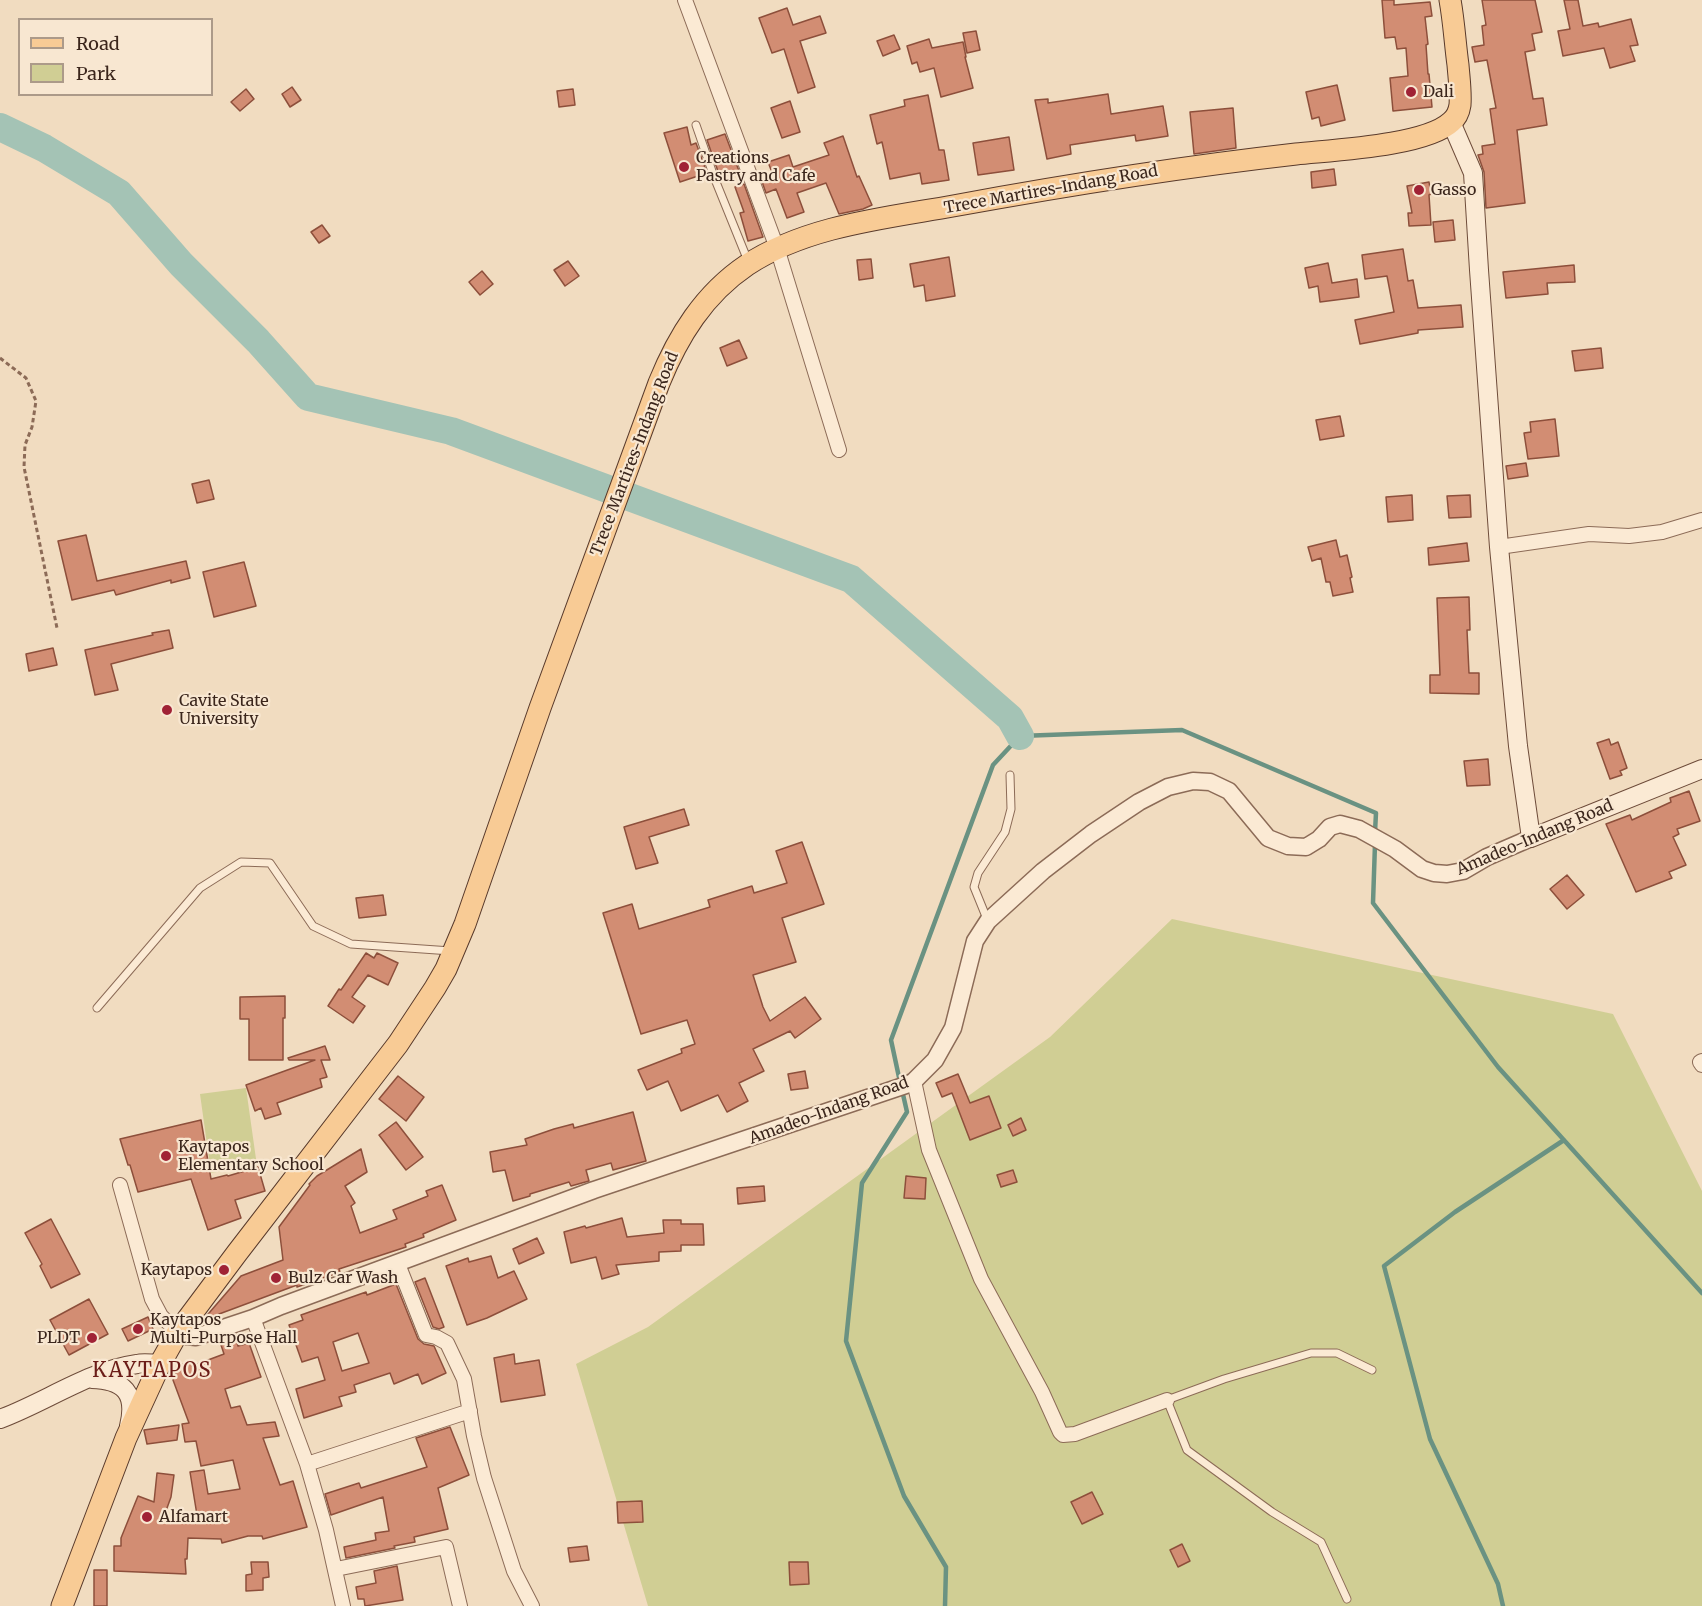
<!DOCTYPE html>
<html>
<head>
<meta charset="utf-8">
<style>
	body { margin:0 }
	#map { position:relative; width:1702px; height:1606px; overflow:hidden; background:#f1dcc0; font-family:Merriweather,serif }
	canvas { display:block }
	.legend { position:absolute; left:18px; top:18px; width:195px; height:78px; box-sizing:border-box; background:#f8e7d1; border:2px solid #ac9a89; margin:0; padding:8px 10px; list-style:none; font-size:18px; color:#3b261c }
	.legend li { display:flex; align-items:center; gap:12px; height:30px }
	.legend b { width:30px; border:2px solid #ac9a89 }
</style>
</head>
<body>
<div id="map">
<canvas width="1702" height="1606"></canvas>
<ul class="legend">
<li><b style="height:8px;background:#f8cb95"></b>Road</li>
<li><b style="height:16px;background:#d0ce94"></b>Park</li>
</ul>
</div>
<script>
const context = document.querySelector('canvas').getContext('2d');
context.lineJoin = 'round';
function paint(path, color) { context.fillStyle = color; context.fill(path, 'evenodd'); }
function strokePath(path, color, width, dash) { context.strokeStyle = color; context.lineWidth = width; context.lineCap = dash ? 'butt' : 'round'; context.setLineDash(dash || []); context.stroke(path); }
function drawText(font, color, halo, rows, align = 'center') {
  context.font = font + ' Merriweather,serif'; context.lineWidth = 4.5; context.setLineDash([]); context.textBaseline = 'middle'; context.strokeStyle = halo; context.fillStyle = color; for (const [text, x, y, turn = 0] of rows) {
    context.save(); context.translate(x, y); context.rotate((+turn || 0) * Math.PI / 180); context.textAlign = isNaN(turn) ? turn : align; if (halo) context.strokeText(text, 0, 0); context.fillText(text, 0, 0); context.restore();
  }
}
paint(new Path2D(`
	M1172,919l441,95 89,177v415h-1054l-72,-242 72,-37 402,-290z
	M246,1088l11,78 -46,7 -11,-79z`), '#d0ce94');
strokePath(new Path2D(`
	M1375,844l-2,59 125,164 204,226
	M900,1082l-9,-42 102,-275 27,-29 162,-6 194,83 -1,19
	M902,1090l5,22 -45,71 -16,158 58,155 42,71 -1,39
	M1503,1606l-5,-22 -68,-145 -46,-173 71,-54 109,-72`), '#6a9282', 4.5);
strokePath(new Path2D(`
	M0,127l44,21 75,45 62,71 77,77 50,56 143,34 400,148 159,139 10,18`), '#a4c3b5', 28);
const building = new Path2D(`
	M1382,0h12v5l36,-3 2,14 -7,1 3,27 -2,1 2,29h1l3,33 -39,4 -3,-33 18,-2 -2,-28 -9,1 -2,-12 -10,1z
	M1482,0h53l7,32 -10,2 3,16 -10,2 8,47 10,-1 4,27 -30,5 8,73 -39,5 -2,-36 -6,-17 5,-1 -1,-8 13,-2 -5,-35 6,-1 -9,-48 -12,2 -3,-15 12,-2 -2,-19 4,-1z
	M1564,0h14l5,26 15,-3 1,4 32,-8 7,26 -8,1 5,15 -25,7 -6,-20 -41,8 -5,-25 12,-2z
	M787,8l6,17 27,-9 6,17 -26,8 15,46 -17,6 -14,-44 -12,4 -13,-35z
	M976,31l4,19 -13,3 -4,-20z
	M894,35l6,14 -17,7 -6,-15z
	M929,39l3,9 31,-6 3,15h-1l8,31 -32,9 -7,-29 -14,4 -3,-10 -5,2 -5,-18z
	M1337,85l8,35 -24,6 -2,-9 -7,2 -6,-27z
	M292,87l9,13 -11,7 -8,-13z
	M246,89l8,10 -14,12 -9,-9z
	M573,89l2,16 -16,2 -2,-16z
	M1108,94l3,20 52,-8 5,30 -32,5 -1,-6 -65,10 1,9 -24,5 -12,-59 13,-1v4z
	M928,95l11,55h5l5,30 -27,4 -2,-11 -30,6 -8,-37 -5,2 -7,-29 35,-9 -1,-6z
	M790,101l10,31 -18,6 -11,-30z
	M1233,108l3,40 -42,6 -4,-42z
	M687,127l4,18 5,-2 11,30 -27,9 -16,-49z
	M725,134l14,37 -19,6 -13,-37z
	M843,136l14,41 2,-1 13,29 -9,4 -24,5 -13,-31 -29,10 7,19 -17,6 -11,-29 -10,4 -5,-14 12,-4 -5,-13 21,-7 4,12 36,-12 -5,-12z
	M1009,137l5,33 -36,5 -5,-32z
	M1334,169l2,16 -24,3 -1,-16z
	M1429,182l2,12 -2,1 2,30 -22,1 -1,-13h4l-5,-27z
	M744,184l19,53 -15,4 -8,-28 4,-1 -9,-25z
	M1453,220l2,20 -20,2 -2,-20z
	M322,225l8,11 -11,7 -8,-11z
	M1403,249l5,32 5,-1 5,28 43,-3 2,22 -45,3v3l-58,11 -5,-24 39,-8 -7,-36 -22,3 -3,-24z
	M949,257l6,39 -29,5 -2,-16 -10,2 -4,-23z
	M871,259l2,19 -14,2 -2,-20z
	M568,261l11,15 -14,10 -11,-16z
	M1328,263l4,20 25,-4 2,18 -39,5 -2,-16 -9,2 -4,-20z
	M1574,265l1,17 -28,1 1,11 -42,4 -3,-26z
	M482,271l11,13 -13,11 -11,-13z
	M739,340l8,18 -20,8 -7,-18z
	M1601,348l2,20 -28,3 -3,-20z
	M1340,416l4,20 -24,4 -4,-20z
	M1555,419l4,37 -31,3 -4,-26 7,-1 -1,-10z
	M1526,463l2,13 -20,3 -2,-13z
	M209,480l5,19 -17,4 -5,-19z
	M1412,495l1,25 -25,2 -2,-25z
	M1470,495l1,22 -22,1 -2,-22z
	M86,535l11,46 89,-20 4,17 -19,5v-3l-55,15 -2,-5 -42,10 -14,-59z
	M1336,540l4,17 7,-2 5,22 -2,1 3,14 -20,4 -3,-14h-4l-5,-24 -9,3 -4,-14z
	M1467,543l2,18 -40,4 -1,-17z
	M244,562l12,44 -42,11 -11,-45z
	M1469,597l1,33h-3l2,43h10v21l-49,-1v-18h10l-3,-77z
	M169,630l4,18 -62,16 7,26 -23,5 -10,-45 68,-15 -1,-2z
	M53,648l4,17 -28,6 -3,-17z
	M1609,739l2,6 7,-3 9,26 -7,3 2,4 -12,4 -13,-36z
	M1488,759l2,26 -23,1 -3,-25z
	M1689,791l11,30 -23,8 2,5 -6,3 13,28 -17,7 3,6 -36,14 -30,-68 24,-9 2,5 39,-18 -1,-4z
	M684,809l5,16 -40,12 9,26 -22,6 -12,-42z
	M802,842l22,62 -42,14 14,44 -43,13 10,32 7,14 35,-24 16,22 -26,19 -5,-7 -37,18 11,22 -25,12 9,18 -21,11 -9,-17 -37,16 -13,-30 -21,9 -9,-20 44,-17 -1,-4 14,-5 -8,-24 -46,14 -38,-121 29,-9 7,25 71,-22 -2,-7 44,-14 2,7 33,-10 -11,-32z
	M1567,875l17,20 -17,14 -17,-20z
	M383,895l3,20 -27,3 -3,-20z
	M366,953l8,5 3,-5 21,10 -10,22 -20,-10 -16,22 13,9 -12,17 -25,-17 11,-17 2,1z
	M285,996v22h-2v42h-34v-41h-9v-22z
	M325,1046l5,14h-9l6,17 -7,2 2,8 -45,16 4,11 -16,5 -4,-11 -6,3 -9,-26 69,-25h-26l-1,-2z
	M805,1071l3,17 -17,2 -3,-16z
	M958,1074l12,29 19,-7 12,32 -31,12 -18,-47 -10,4 -6,-14z
	M398,1076l26,21 -18,24 -27,-22z
	M633,1112l13,49 -33,9 -2,-7 -25,7 3,11 -18,5 -2,-4 -39,12v2l-17,5 -8,-31 -12,2 -3,-20 37,-7 -2,-6 29,-10 19,-5 1,4z
	M1021,1118l5,12 -13,6 -5,-11z
	M201,1120l10,59 16,-4 1,1 30,-9 7,24 -30,9 6,18 -33,12 -17,-51 -53,13 -8,-27h-2l-8,-26z
	M396,1122l27,35 -17,13 -27,-35z
	M361,1149l6,23 -22,14 10,17 -4,3 9,27 37,-14 -4,-9 35,-14 -2,-5 16,-6 14,35 -33,14 1,3 -19,7 1,3 -67,22 1,3 -43,15v-2l-94,35 38,-44 42,-16 -4,-33 31,-42 -1,-1 8,-8z
	M1013,1170l4,12 -16,5 -4,-12z
	M906,1176l20,2 -1,21 -21,-1z
	M764,1186l1,15 -27,3 -1,-16z
	M622,1218l5,19 37,-4 -1,-13h18v4h22l1,21h-23v6l-22,1v9l-43,4 3,9 -17,5 -6,-22 -25,6 -7,-31 21,-6 1,2z
	M51,1219l29,55 -29,14 -11,-22 2,-2 -17,-31z
	M537,1238l7,15 -25,11 -6,-15z
	M491,1256l7,22 16,-7 13,28 -40,19 -20,7 -21,-59 22,-8 1,4z
	M425,1278l19,49 -5,2 -6,-2 -18,-45z
	M396,1284l22,55 6,5 10,2 12,27 -24,11 -4,-10 -24,10 -4,-11 -36,12 2,7 -17,5 3,9 -38,12 -8,-29 29,-9 -7,-23 -16,5 -13,-37 14,-5 -2,-5 65,-23 1,3zM358,1333l11,30 -27,8 -9,-29z
	M89,1299l19,35 -39,21 -19,-35z
	M148,1317l5,12 -25,12 -6,-12z
	M236,1340l2,6 11,-3 12,34 -36,12 6,19 9,-2 7,19 28,-3 4,14 -16,2 17,47 13,-4 14,46 -44,12 -1,-3h-14l-26,7 -1,-4 -33,-1 -1,21h-2l1,15 -72,-3v-25h7v-8l17,-42 16,6 3,-29 17,2 -3,22 -8,22 34,-4 -7,-43 14,-2 4,24 32,-5 -7,-29 -32,6 -5,-25 -11,1 -3,-18 7,-1 -16,-43 6,-15 12,-3 1,4 32,-12 -3,-9z
	M514,1354l1,10 24,-4 6,35 -44,7 -7,-44z
	M179,1425l-2,15 -30,4 -3,-14z
	M450,1427l19,48 -31,13 10,41 -34,8 1,5 -21,4 1,2 -49,10 -2,-11 32,-7 -1,-7 14,-2 -6,-34 -52,18 -6,-21 34,-11 2,5 66,-21 -11,-29z
	M1092,1492l11,22 -21,10 -11,-22z
	M642,1501l1,21 -25,1 -1,-21z
	M1182,1544l8,17 -12,6 -8,-17z
	M587,1546l2,14 -19,2 -2,-14z
	M251,1562h17l1,15 -6,1v12l-17,1v-16l6,-1z
	M789,1562h19l1,22 -19,1z
	M397,1566l6,34 -38,6 -1,-7h-6l-2,-12 20,-4 -2,-12z
	M94,1570h13v36h-13z`);
paint(building, '#d28d73');
strokePath(building, '#8d4f3b', 1.5);
const service = new Path2D(`
	M696,125l18,52 34,84
	M987,919l-13,-32 4,-14 27,-41 6,-23 -1,-34
	M97,1008l103,-120 41,-26 29,1 43,63 38,18 100,7
	M1347,1599l-26,-57 -49,-30 -85,-62 -20,-50 57,-21 87,-26h26l35,17`);
const minor = new Path2D(`
	M685,0l92,248 62,202
	M1499,547l90,-13 40,2 33,-4 40,-12
	M1702,1061l-2,1 2,3
	M914,1081l15,69 52,129 61,113 18,40 3,3 12,-1 92,-34
	M120,1185l32,114 9,17 17,16
	M398,1264l28,71 10,2 11,6 17,36 10,57 10,42 30,93 18,35
	M253,1318l54,146 19,66 17,76
	M307,1464l163,-53
	M336,1569l110,-22 14,59`);
const tertiary = new Path2D(`
	M178,1332l9,4 9,1 57,-19 28,-12 313,-116 315,-106 5,-3 21,-21 18,-32 22,-87 13,-20 55,-50 48,-37 48,-32 29,-15 25,-6 17,1 19,9 39,47 20,8 18,1 13,-8 11,-12 10,-3 19,5 36,20 27,20 12,4 13,1 16,-3 24,-14 44,-19`);
const secondary = new Path2D(`
	M1451,122l22,51 6,97 20,277 19,199 13,92 171,-69
	M92,1379c32,1 45,14 37,47
	M0,1419c46,-17 88,-48 137,-55 7,-2 15,0 23,0`);
const primary = new Path2D(`
	M62,1606l64,-168 34,-74 18,-32 59,-79 161,-209 37,-56 11,-19 19,-45 75,-216 119,-325c19,-47 45,-89 88,-118 59,-39 138,-47 206,-59 114,-21 228,-39 343,-52 37,-4 129,-8 155,-32 5,-4 8,-10 9,-17 1,-13 -1,-27 -2,-40 -3,-22 -4,-43 -8,-65`);
strokePath(service, '#8c6b57', 9);
strokePath(minor, '#8c6b57', 16);
strokePath(tertiary, '#8c6b57', 19);
strokePath(secondary, '#6e4c3a', 20);
strokePath(primary, '#593a2b', 23);
strokePath(new Path2D(`
	M0,358l26,20 10,23 -4,26 -7,18 -1,22 33,161`), '#8c6b57', 3, [4.5, 3]);
strokePath(service, '#fbead4', 7);
strokePath(minor, '#fbead4', 14);
strokePath(tertiary, '#fbead4', 16);
strokePath(secondary, '#fbead4', 18);
strokePath(primary, '#f8cb95', 21);
for (const [x, y, r, color] of [
	[1411,92,6,"#a02235"],
	[684,167,6,"#a02235"],
	[1419,190,6,"#a02235"],
	[167,710,6,"#a02235"],
	[166,1156,6,"#a02235"],
	[224,1270,6,"#a02235"],
	[276,1278,6,"#a02235"],
	[138,1329,6,"#a02235"],
	[92,1338,6,"#a02235"],
	[147,1517,6,"#a02235"]
]) { const dot = new Path2D(); dot.arc(x, y, r, 0, 2 * Math.PI); context.fillStyle = color; context.fill(dot); strokePath(dot, '#f8e7d1', 2); }
drawText('16px', '#3b261c', '#f8e7d1', [
	["Dali",1423,92],
	["Creations",696,158],
	["Pastry and Cafe",696,176],
	["Gasso",1431,190],
	["Cavite State",179,701],
	["University",179,719],
	["Kaytapos",178,1147],
	["Elementary School",178,1165],
	["Kaytapos",212,1270,"right"],
	["Bulz Car Wash",288,1278],
	["Kaytapos",150,1320],
	["Multi-Purpose Hall",150,1338],
	["PLDT",80,1338,"right"],
	["Alfamart",159,1517]
], 'left');
drawText('16px', '#3b261c', '#f8e7d1', [
	["Trece Martires-Indang Road",1051,190,-10],
	["Trece Martires-Indang Road",635,454,-69],
	["Amadeo-Indang Road",1535,838,-23],
	["Amadeo-Indang Road",829,1111,-20]
]);
context.letterSpacing = '1.5px';
drawText('20px', '#6b1d18', '#f8e7d1', [
	["KAYTAPOS",152,1371]
]);
context.letterSpacing = '0px';
</script>
</body>
</html>
